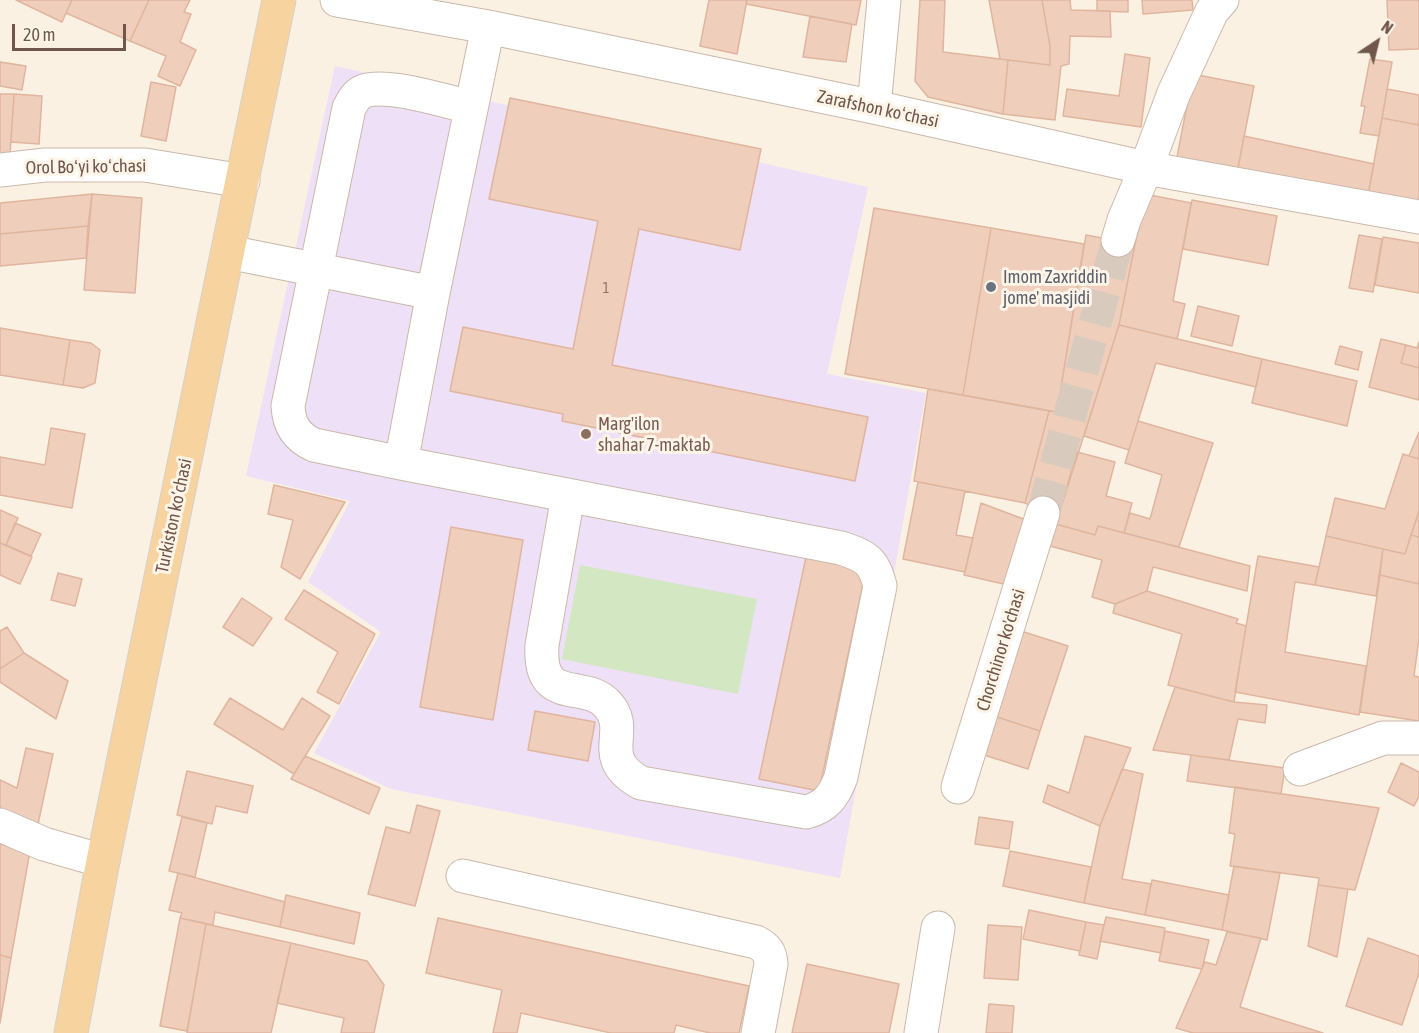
<!DOCTYPE html>
<html>
<head>
<meta charset="utf-8">
<style>
	body { margin:0 }
	#map { position:relative; width:1419px; height:1033px; overflow:hidden; background:#fbf1e3; font-family:"Asap Condensed",sans-serif }
	canvas { display:block }
	.north { position:absolute; left:1347px; top:12px; width:60px; height:60px; -webkit-text-stroke:4px #fef5e9; paint-order:stroke; rotate:35deg; font-size:16px; font-weight:700; line-height:24px; text-align:center; color:#71574b }
	.north::after { content:''; display:block; margin:auto; width:21px; height:27px; background:#71574b; clip-path:polygon(50% 0,100% 100%,50% 72%,0 100%) }
	.scale { position:absolute; left:12px; top:24px; width:114px; height:27px; box-sizing:border-box; border:3px solid #71574b; border-top:0; padding-left:8px; font-size:18px; line-height:21px; white-space:nowrap; color:#71574b; -webkit-text-stroke:4px #fef5e9; paint-order:stroke }
</style>
</head>
<body>
<div id="map">
<canvas width="1419" height="1033"></canvas>
<div class="north">N</div>
<div class="scale">20 m</div>
</div>
<script>
const context = document.querySelector('canvas').getContext('2d');
context.lineJoin = 'round';
function paint(path, color) { context.fillStyle = color; context.fill(path, 'evenodd'); }
function strokePath(path, color, width, dash) { context.strokeStyle = color; context.lineWidth = width; context.lineCap = dash ? 'butt' : 'round'; context.setLineDash(dash || []); context.stroke(path); }
function drawText(font, color, halo, rows, align = 'center') {
  context.font = font + ' "Asap Condensed",sans-serif'; context.lineWidth = 6; context.setLineDash([]); context.textBaseline = 'middle'; context.strokeStyle = halo; context.fillStyle = color; for (const [text, x, y, turn = 0] of rows) {
    context.save(); context.translate(x, y); context.rotate((+turn || 0) * Math.PI / 180); context.textAlign = isNaN(turn) ? turn : align; if (halo) context.strokeText(text, 0, 0); context.fillText(text, 0, 0); context.restore();
  }
}
paint(new Path2D(`
	M335,66l533,121 -41,187 99,19 -86,485 -449,-89 -77,-36 67,-121 -73,-50 42,-81 -104,-25z`), '#eee0f7');
paint(new Path2D(`
	M580,565l177,34 -19,95 -176,-35z`), '#d3e7c3');
const building = new Path2D(`
	M16,0h56l-10,22z
	M72,0h77l-19,41 -64,-28z
	M149,0h41l-6,12 7,2 -11,28 16,8 -16,36 -22,-10 8,-20 -36,-15z
	M709,0h38l-10,54 -37,-8z
	M747,0h114l-5,25 -110,-21z
	M920,0h25l-2,52 65,8 -5,54 -75,-17 -13,-16z
	M989,0h53l8,46v19l-50,-6z
	M1042,0h28l1,10 39,1 1,26 -41,-1 -1,28 -8,2 -6,54 -52,-6 5,-54 42,5v-19z
	M1097,0h31v12l-31,-1z
	M1142,0h50l1,10 -50,4z
	M1387,0h32v49l-30,1z
	M810,16l42,8 -6,38 -43,-5z
	M1125,54l25,4 -9,69 -78,-11 4,-27 52,7z
	M1370,59l22,3 -13,74 -19,-3 5,-27h-4z
	M0,62l26,4 -4,24 -22,-4z
	M1193,74l61,12 -16,82 -61,-11z
	M151,82l25,5 -10,54 -25,-5z
	M1387,89l32,6v30l-37,-7z
	M0,94h14l-4,61h-10z
	M14,94l28,2 -3,48 -28,-2z
	M510,98l251,51 -21,101 -101,-21 -27,136 256,52 -13,64 -293,-60 1,-7 -113,-23 13,-64 110,22 25,-128 -109,-22z
	M1382,118l37,7v84l-52,-9z
	M1244,136l130,28 -7,36 -129,-32z
	M92,194l50,4 -7,95 -51,-3z
	M92,194l-4,32 -88,8v-31z
	M1145,194l46,9 -18,98 12,3 -8,35 -58,-14z
	M1192,200l85,16 -9,49 -85,-16z
	M874,208l117,20 -28,167 -118,-21z
	M88,226l-2,32 -86,8v-32z
	M991,228l93,16 -27,168 -94,-17z
	M1086,235l49,9 -16,81 -62,195 -32,-17 24,-92 8,1z
	M1359,235l23,4 -9,53 -24,-4z
	M1383,237l36,6v50l-44,-8z
	M1198,306l41,10 -7,30 -41,-10z
	M1119,325l143,34 -6,28 -100,-24 -27,87 -45,-14z
	M0,328l70,12 -7,45 -63,-10z
	M1381,339l25,6 -5,18 18,5v32l-50,-13z
	M70,340l21,3 9,7 -5,33 -12,5 -20,-3z
	M1419,342v26l-18,-5 5,-18 11,3z
	M1340,346l22,6 -4,18 -23,-6z
	M1262,359l95,22 -10,45 -95,-23z
	M928,389l121,22 -24,92 -111,-22z
	M1138,421l75,22 -34,104 -55,-14 6,-20 20,6 12,-44 -37,-12z
	M51,428l34,6 -13,74 -72,-13v-38l45,8z
	M1419,432v27l-10,-3z
	M1077,452l38,10 -9,34 26,7 -8,30 -26,-7 -3,9 -39,-11z
	M1403,454l16,5v52l-14,43 -79,-18 9,-38 50,11z
	M918,482l47,9 -9,44 17,3 -8,34 -62,-13z
	M274,485l71,17 -45,77 -19,-12 12,-47 -25,-6z
	M981,503l45,17 -18,65 -44,-10z
	M0,510l18,8 -12,27 -6,-2z
	M1419,511v26l-8,-2z
	M15,523l26,11 -10,22 -25,-11z
	M1056,524l39,11 3,-9 152,40 -3,25 -94,-24 -6,24 -32,13 -23,-7 10,-37 -52,-14z
	M451,527l72,13 -30,180 -73,-13z
	M1411,535l8,2v47l-39,-9 3,-26 22,5z
	M1326,536l57,13 -7,47 -61,-11z
	M0,543l32,14 -12,27 -20,-9z
	M1258,556l61,11 -4,18 -20,-3 -10,70 81,14 -7,49 -124,-23z
	M806,557l60,13 -47,221 -60,-12z
	M58,573l24,6 -7,27 -24,-6z
	M1380,575l39,9v54l-5,38 5,1v44l-59,-9z
	M304,590l71,44 -36,70 -22,-12 21,-40 -53,-33z
	M1147,591l91,28 -2,4 10,3 -12,76 -66,-17 14,-51 -69,-21 2,-9z
	M242,598l30,20 -19,28 -30,-19z
	M7,627l17,26 -24,16v-38z
	M1021,631l47,15 -28,85 -46,-15z
	M24,653l44,28 -12,38 -56,-37v-13z
	M1175,687l59,15 33,3 -2,18 -27,-4 -9,41 -76,-10z
	M230,698l53,32 19,-32 28,18 -36,58 -80,-50z
	M535,711l60,11 -7,39 -60,-11z
	M994,716l46,15 -12,38 -47,-15z
	M1085,736l46,12 -31,78 -57,-24 5,-17 21,8z
	M26,748l27,6 -16,75 -37,-18v-31l17,8z
	M1191,755l94,13 -4,26 -94,-13z
	M305,756l75,32 -11,26 -78,-35z
	M1401,763l18,9v24l-5,10 -26,-14z
	M1122,769l21,5 -21,105 29,5 -6,31 -61,-12 16,-77z
	M187,771l66,15 -6,27 -31,-7 -4,18 -35,-9z
	M1235,787l144,21 -24,82 -37,-5 1,-7 -89,-12 5,-32 -6,-1z
	M417,805l23,6 -25,95 -47,-12 18,-67 24,6z
	M182,817l25,6 -12,54 -26,-6z
	M979,817l34,5 -4,27 -34,-5z
	M0,844l30,7 -19,107 -11,-3z
	M1010,851l81,16 -7,36 -81,-17z
	M1234,866l46,7 -13,67 -45,-10z
	M178,873l107,29 -5,25 -65,-15 -2,13 -33,-7 2,-5 -13,-3z
	M1152,880l77,15 -7,35 -77,-15z
	M1318,885l30,4 -11,68 -29,-11z
	M286,895l74,18 -6,31 -74,-17z
	M1029,910l57,12 -6,29 -57,-12z
	M1106,917l59,11 -4,25 -61,-12z
	M180,918l26,6 -19,107 -27,-5z
	M438,918l311,68 -10,47h-29l-34,-8 -2,8h-63l-90,-20 -4,20h-24l9,-43 -76,-17z
	M1086,922l18,3 -7,34 -18,-4z
	M206,924l85,19 -20,90h-84z
	M988,925l34,2 -4,53 -34,-2z
	M1165,931l44,9 -7,29 -43,-8z
	M1227,932l34,6 -21,69 83,26h-130l-17,-5 29,-66 11,3z
	M1368,938l51,18v17l-17,52 -56,-19z
	M291,943l76,18 17,24 -10,48h-33l3,-15 -67,-15z
	M0,955l11,3 -11,65z
	M807,964l92,20 -10,49h-97z
	M989,1004l25,2 -2,27h-26z`);
paint(building, '#efcfbc');
strokePath(building, '#e0b59e', 1.5);
strokePath(new Path2D(`
	M1043,513l75,-273`), '#d8cabd', 33, [33, 16]);
const minor = new Path2D(`
	M337,0l151,27 386,80 272,61 273,49
	M874,107l10,-107
	M0,170l45,-5h100l98,16
	M1118,240l6,-20 22,-52 28,-75 38,-82 10,-11
	M228,252l205,41 -32,170 440,85c24,8 33,12 39,38l-39,191c-7,19 -15,30 -35,35l-165,-29c-47,-26 -9,-51 -33,-78 -23,-27 -70,3 -66,-60l26,-149
	M433,293l55,-266
	M401,463l-87,-18c-18,-8 -25,-20 -26,-39l61,-298c4,-7 7,-14 15,-17 24,-8 80,10 106,16
	M1300,769l83,-31h36
	M958,787l85,-274
	M0,825l44,19 59,17
	M463,876l293,66c11,6 14,10 15,22l-13,69
	M921,1033l17,-105`);
const major = new Path2D(`
	M71,1033l32,-172 176,-861`);
strokePath(minor, '#cbb8aa', 35);
strokePath(major, '#d7d0cd', 35);
strokePath(minor, '#fff', 33);
strokePath(major, '#f6d39f', 33);
for (const [x, y, r, color] of [
	[991,287,6,"#6b7280"],
	[586,434,6,"#8d6e63"]
]) { const dot = new Path2D(); dot.arc(x, y, r, 0, 2 * Math.PI); context.fillStyle = color; context.fill(dot); strokePath(dot, '#fef5e9', 2); }
drawText('15px', '#907567', null, [
	["1",606,288]
]);
drawText('18px', '#71574b', '#fef5e9', [
	["Zarafshon koʻchasi",878,109,12],
	["Orol Boʻyi koʻchasi",86,167,-1],
	["Turkiston ko’chasi",174,516,-78],
	["Chorchinor ko'chasi",1001,650,-73]
]);
drawText('18px', '#5b616d', '#fef5e9', [
	["Imom Zaxriddin",1003,277],
	["jome' masjidi",1003,298]
], 'left');
drawText('18px', '#785e54', '#fef5e9', [
	["Marg'ilon",598,424],
	["shahar 7-maktab",598,445]
], 'left');
</script>
</body>
</html>
